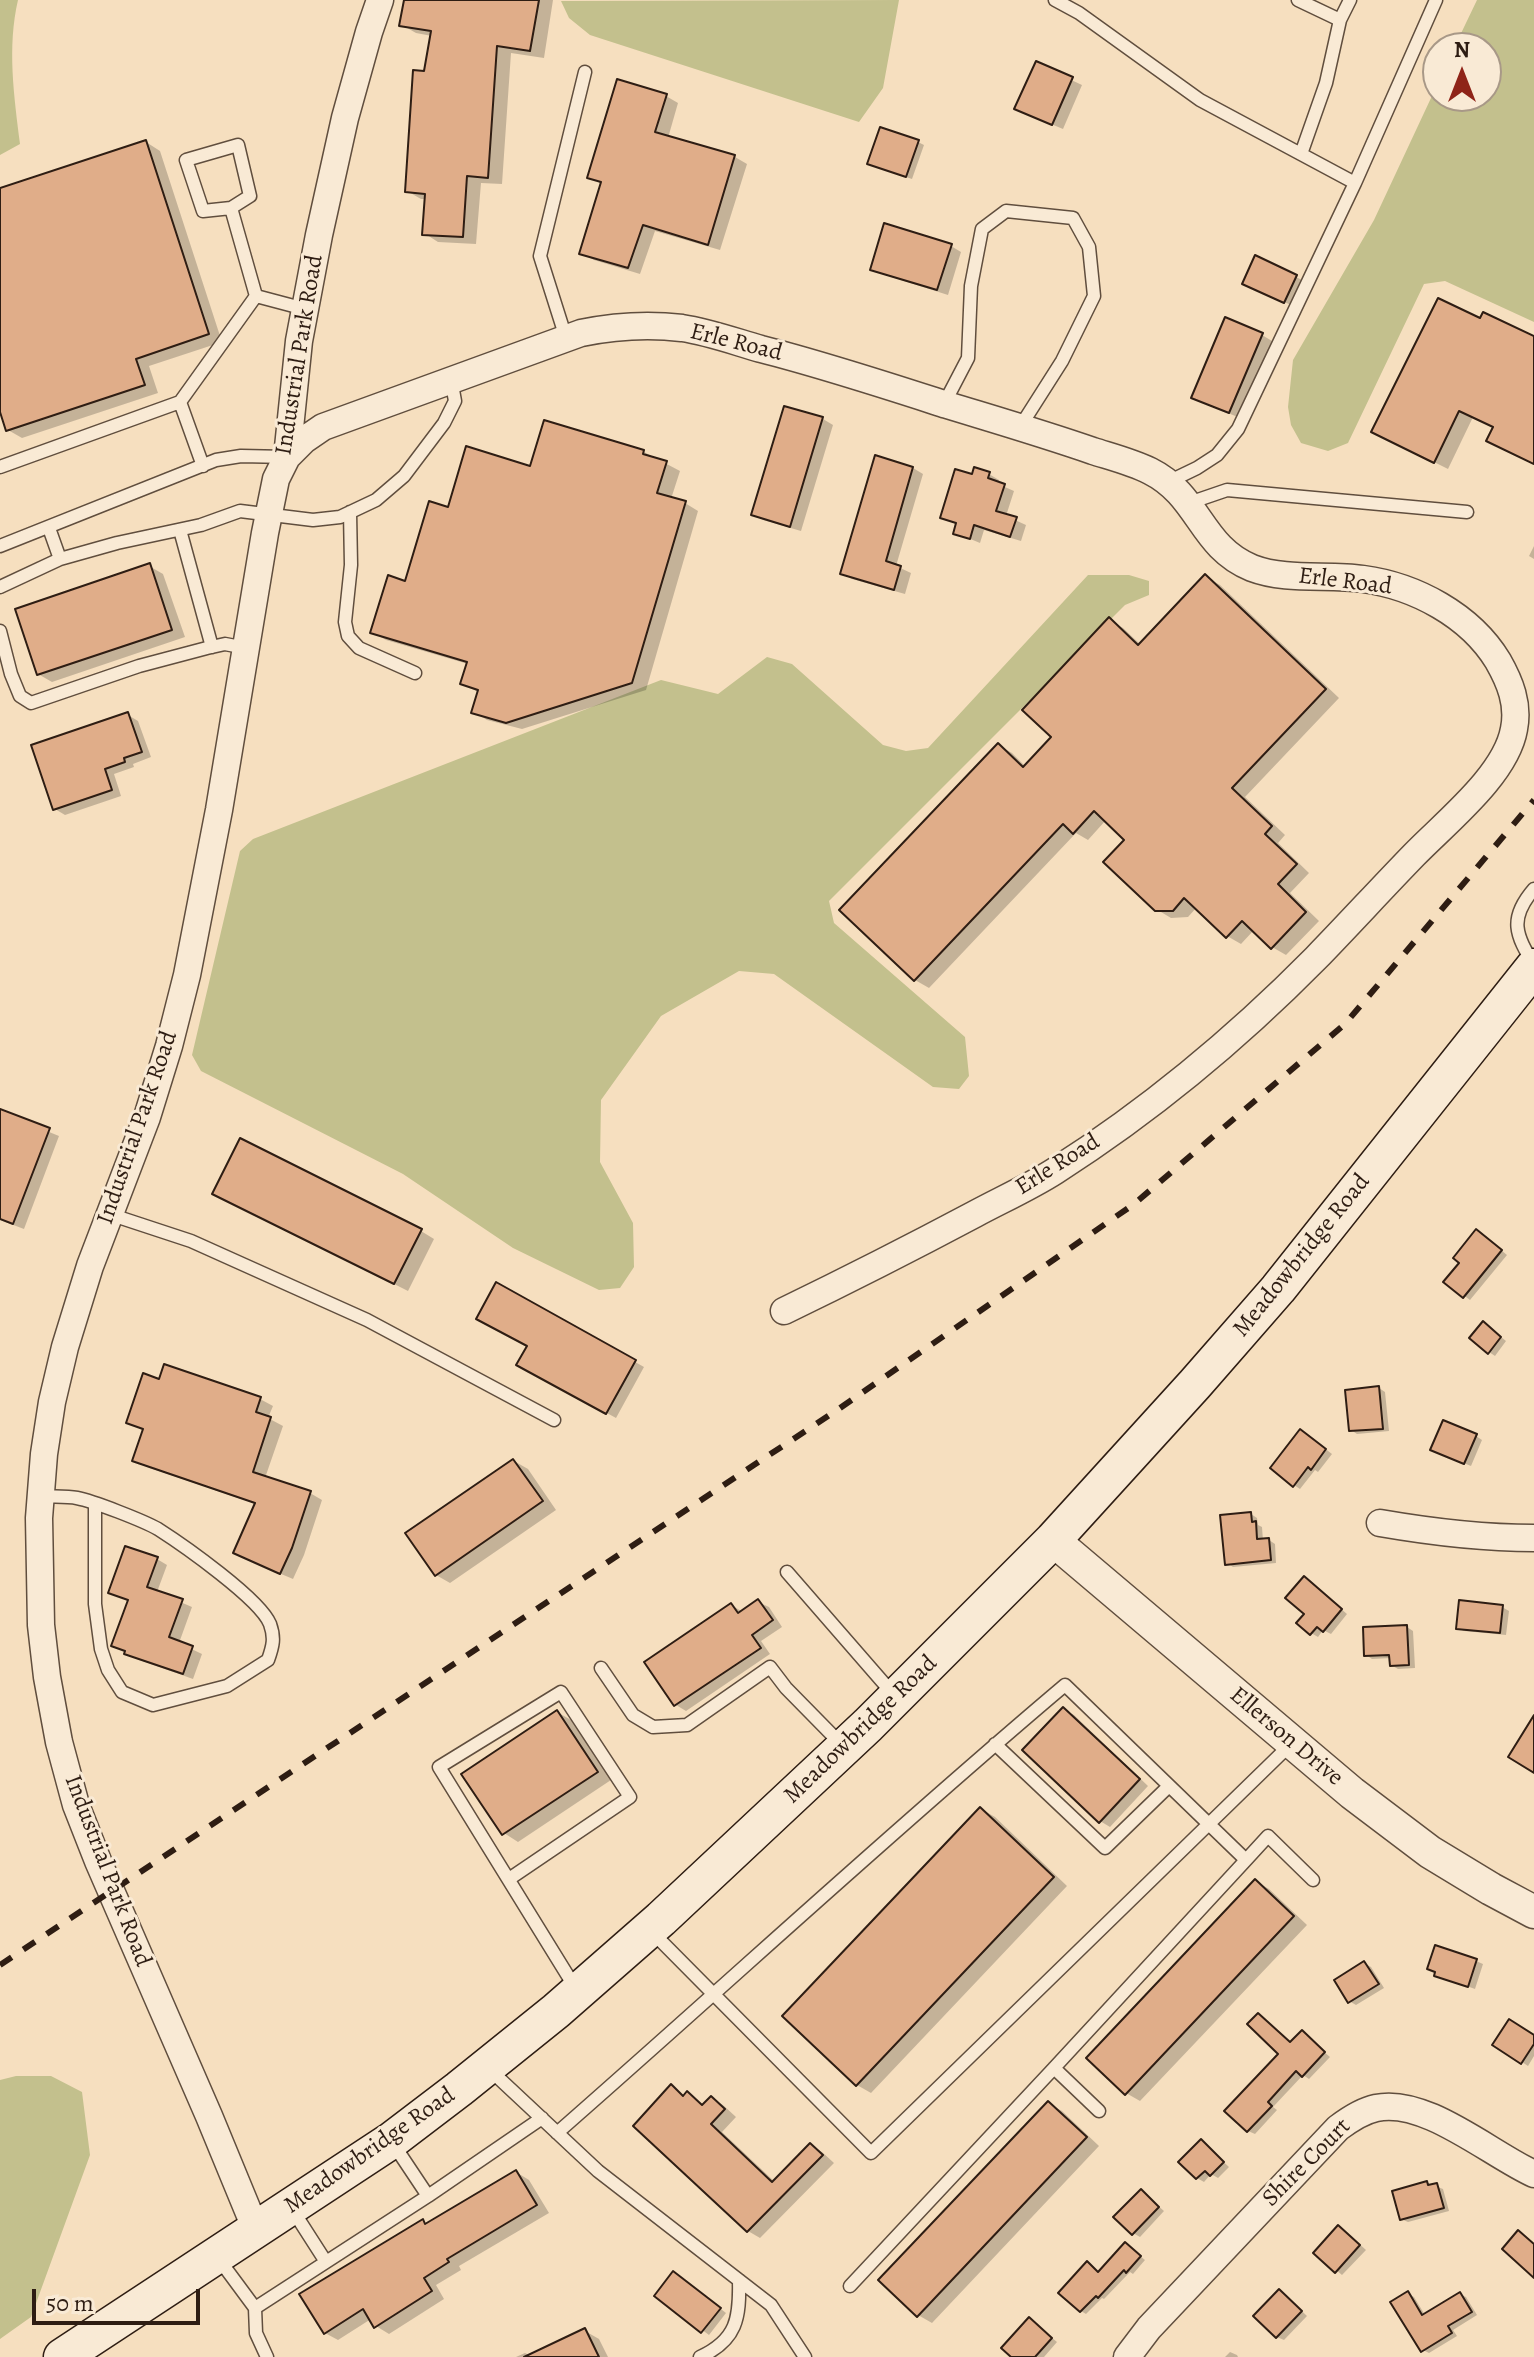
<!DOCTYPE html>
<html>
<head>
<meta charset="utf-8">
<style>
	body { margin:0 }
	#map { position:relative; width:1534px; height:2357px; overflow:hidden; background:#f6dfbf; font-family:Alegreya,serif }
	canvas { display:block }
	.north { position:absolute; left:1422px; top:32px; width:80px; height:80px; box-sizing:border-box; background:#f9ead5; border:2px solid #a89887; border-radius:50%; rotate:0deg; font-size:22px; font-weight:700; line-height:32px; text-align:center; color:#2e1d13 }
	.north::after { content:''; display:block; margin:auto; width:28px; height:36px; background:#8f2418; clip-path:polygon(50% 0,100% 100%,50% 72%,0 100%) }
	.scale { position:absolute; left:32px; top:2289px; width:168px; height:36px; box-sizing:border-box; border:4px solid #2e1d13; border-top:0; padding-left:10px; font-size:24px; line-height:28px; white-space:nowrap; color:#2e1d13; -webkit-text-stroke:6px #f9ead5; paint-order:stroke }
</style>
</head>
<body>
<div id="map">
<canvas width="1534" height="2357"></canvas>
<div class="north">N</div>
<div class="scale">50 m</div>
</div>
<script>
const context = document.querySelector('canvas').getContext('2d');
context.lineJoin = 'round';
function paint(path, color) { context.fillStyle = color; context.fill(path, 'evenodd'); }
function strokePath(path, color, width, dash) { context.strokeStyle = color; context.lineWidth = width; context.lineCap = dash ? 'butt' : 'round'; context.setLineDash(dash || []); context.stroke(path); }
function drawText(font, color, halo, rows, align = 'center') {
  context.font = font + ' Alegreya,serif'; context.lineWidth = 6; context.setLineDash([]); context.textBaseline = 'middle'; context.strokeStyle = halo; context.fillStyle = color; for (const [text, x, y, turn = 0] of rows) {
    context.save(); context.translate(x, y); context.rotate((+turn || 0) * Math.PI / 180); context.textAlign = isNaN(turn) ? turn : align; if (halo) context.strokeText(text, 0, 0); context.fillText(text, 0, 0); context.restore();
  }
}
paint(new Path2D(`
	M0,0h18c-11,47 -4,96 2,144l-20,11z
	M899,0l-16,88 -24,34 -269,-87 -21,-17 -8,-17z
	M1477,0h57v322l-89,-41 -21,3 -76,159 -20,8 -27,-8 -10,-18 -3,-18 5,-47 81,-140 64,-137v13h48v-48h-32z
	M1088,575h41l20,6v14l-24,10 -296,296 5,22 131,114 4,39 -10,13 -26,-2 -159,-113 -35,-3 -78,45 -60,84 -1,62 33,61 1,44 -14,21 -21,2 -86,-42 -110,-74 -202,-103 -9,-16 48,-204 13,-12 408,-159 57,14 49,-37 25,7 91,81 23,6 22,-3z
	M16,2076h35l31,16 8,63 -59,162 -31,22v-259z`), '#c3c08d');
paint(new Path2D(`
	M406,0h147l-9,58 -33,-5 -9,131 -21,-1 -5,61 -38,-2 -14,-9 2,-34h-5l-14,-8 25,-155 -16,-3 -14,-8z
	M1037,64l45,21 -19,44 -36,-15z
	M666,96l12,7 -10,35 67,19 12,7 -27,86 -65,-19 -15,43 -46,-14 -13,-7 21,-69 -13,-7z
	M146,142l14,9 62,191 -73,24 9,27 -136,45 -14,-8 -8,-24v-215z
	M918,142l6,3 -12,34 -36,-12z
	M951,246l10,6 -13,43 -66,-21 -10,-5z
	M1296,277l6,3 -11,25 -41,-19z
	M1481,321l53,18v124l-39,-35 -22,-11 -25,52 -60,-30z
	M1262,335l10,6 -32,77 -36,-15z
	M785,408l38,11 10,6 -32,106 -38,-11 -10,-6z
	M545,422l99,30 36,19 -9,28 14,4 13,8 -52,179 -124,39 -35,-9 -13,-8 6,-19 -18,-9 6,-20 -82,-24 -14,-8 35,-49 43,-73 82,-42z
	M876,458l37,10 10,6 -27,92 15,7 -6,21 -53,-15 -10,-6z
	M975,469l14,5 10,6 -1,4 16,7 -8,25 20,9 -5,16 -37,-11 -4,13 -24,-10 2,-8 -16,-8 31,-40z
	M1534,546v13l-5,-3z
	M149,566l14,8 22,63 -133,45 -14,-8z
	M1206,577l14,8 119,113 -94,99 40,38 -7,8 31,30 -19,20 29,28 -33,34 -14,-8 -18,-17 -13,14 -14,-8 -30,-29 -9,10 -17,1 -15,-9 -29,-69 -21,-20 -18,20 -12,-7 -147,155 -14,-8 83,-235 14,8 14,14 28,-30 55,-117 14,8 18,17z
	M128,715l10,6 13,36 -18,7 1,3 -20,7 7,22 -56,19 -10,-6z
	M0,1112l59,24 -35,93 -24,-9z
	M229,1201l192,30 13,8 -26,52z
	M1483,1235l24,20 -37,45 -24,-18z
	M497,1284l147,83 -28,51 -97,-53 11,-19z
	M1490,1328l16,13 -11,15 -6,-4z
	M161,1381l99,18 13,7 -5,12 15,8 -18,52 45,15 12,7 -18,55 -11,24 -45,-19 8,-56 -109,-37 -13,-7 10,-29 -16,-9z
	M1379,1388l6,4 4,39 -32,3 -6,-4z
	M1307,1435l25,19 -14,18 -3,-2 -15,19 -6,-4z
	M1476,1436l6,4 -11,26 -32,-13z
	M514,1461l14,8 28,41 -106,73 -14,-8z
	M1251,1514l6,4 1,7 4,2 1,14 6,-1 6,4 1,19 -43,4 -6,-4z
	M157,1559l10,6 -10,27 35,15 -13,36 23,11 -9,25 -56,-20 -23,-14 16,-44 -19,-9z
	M1311,1583l36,31 -16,20 -8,-4 -5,7 -7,-4 -4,-19z
	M758,1602l11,5 13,20 -21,14 9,13 -84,57 -10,-6 -29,-43 84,-57 12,7z
	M1502,1607l7,4 -3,24 -42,-4 -6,-3z
	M1407,1627l6,4 2,37 -17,1 -7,-4v-7l-19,1 -6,-4z
	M1063,1709l11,6 74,71 -38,41 -10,-6z
	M557,1712l14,8 40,60 -93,62 -14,-9z
	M981,1809l14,8 72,69 -196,207 -14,-8z
	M1255,1881l14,8 38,36 -167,176 -14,-8z
	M1476,1961l7,3 -8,25 -39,-14z
	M1364,1963l7,4 13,21 -28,17 -7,-4z
	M1259,2015l33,29 10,-11 28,24 -21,22 -6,-4 -30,32 4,3 -22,24 -7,-3 33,-77z
	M1534,2037v19l-6,10 -33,-22z
	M671,2087l14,9 2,-2 17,11 7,-7 12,7 13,12 -14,15 53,50 35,-37 12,7 12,11 -74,75 -12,-7z
	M1048,2103l14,8 37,35 -167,177 -14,-8z
	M1201,2141l28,26 -11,11 -7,-4 -7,8 -7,-4z
	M516,2172l13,8 20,33 -90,53 2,4 -25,15 8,14 -55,35 -13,-8 -5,-7 -33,21 -13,-7 98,-111 4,2z
	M1427,2183l16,6 6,22 -41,11 -7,-3z
	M1141,2191l23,20 -24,26 -7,-4z
	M1345,2231l21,19 -24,25 -26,-22z
	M1130,2248l15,12 -12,14 -3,-2 -26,27 -2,-1 -16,16 -5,-3 6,-47 13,9z
	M680,2277l46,36 -17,22 -52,-39z
	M1408,2294l6,3 11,18 35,-21 6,3 11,18 -24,15 4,6 -28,17 -6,-3z
	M1285,2295l22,21 -23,24 -7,-3z
	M1029,2319l28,23 -13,15h-30z
	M585,2331l14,8 9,18h-92l9,-4 6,3z
	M1230,2352l7,3 1,2h-13z`), '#0003');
const building = new Path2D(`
	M404,0h135l-9,51 -33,-5 -9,132 -21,-2 -4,61 -41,-2 3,-41 -20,-2 8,-122 11,1 7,-40 -32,-5z
	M1036,61l37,16 -21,48 -38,-16z
	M617,79l50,15 -12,38 80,23 -27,90 -65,-20 -15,43 -49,-14 22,-72 -14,-4z
	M880,127l39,13 -13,37 -39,-13z
	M146,140l63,194 -73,25 9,26 -139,46 -6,-19v-224z
	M884,223l68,21 -15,46 -67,-20z
	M1255,255l42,20 -13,28 -42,-19z
	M1438,298l42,20 3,-6 51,24v128l-48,-23 7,-14 -34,-16 -25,52 -63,-31z
	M1225,317l38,16 -34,80 -38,-15z
	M784,406l39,11 -33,110 -39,-12z
	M544,420l100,30 -1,4 24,7 -10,32 29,8 -54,182 -126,40 -35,-10 7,-23 -18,-6 7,-22 -97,-29 18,-58 17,6 24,-80 19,6 18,-61 64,20z
	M875,455l38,12 -27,94 15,5 -7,24 -54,-16z
	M974,467l16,5 -2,6 17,6 -9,27 21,6 -7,20 -36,-12 -4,14 -17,-5 3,-11 -16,-5 15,-49 17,5z
	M150,563l22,67 -135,45 -22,-66z
	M1205,574l121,115 -94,99 40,38 -7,8 32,30 -19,20 28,28 -35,37 -29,-28 -16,17 -42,-40 -11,13h-18l-52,-49 21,-22 -30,-29 -21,23 -10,-10 -149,157 -75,-71 159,-167 25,24 28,-30 -29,-27 87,-93 29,28z
	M128,712l14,40 -18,6 1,4 -20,7 7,21 -59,20 -22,-65z
	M0,1109l50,19 -37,96 -13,-5z
	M240,1138l182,91 -28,55 -182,-90z
	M1476,1229l26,21 -39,48 -20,-16 16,-19 -6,-5z
	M496,1282l140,78 -30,54 -90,-49 11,-19 -51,-27z
	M1483,1321l18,16 -13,17 -19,-16z
	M164,1364l97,33 -5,15 15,5 -18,55 58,19 -19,57 -12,26 -47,-21 22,-50 -123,-42 11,-32 -17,-6 17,-50 16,6z
	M1379,1386l4,43 -34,2 -4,-41z
	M1443,1420l34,14 -13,30 -34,-14z
	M1300,1429l26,20 -15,21 -3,-3 -15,20 -23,-19z
	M513,1459l30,42 -108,75 -30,-43z
	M1251,1512l1,10 4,-1 1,18 12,-1 2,22 -46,5 -5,-50z
	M125,1546l33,11 -11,30 36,12 -14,38 24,9 -10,28 -59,-20 1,-3 -14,-5 17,-46 -20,-7z
	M1304,1576l38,33 -19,23 -6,-5 -7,8 -14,-12 8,-9 -19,-16z
	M758,1599l15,21 -21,15 9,13 -87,58 -30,-44 87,-59 7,10z
	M1459,1600l44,5 -3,28 -44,-4z
	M1407,1625l2,40 -19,1 -1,-11 -25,1 -1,-29z
	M1063,1707l77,72 -41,44 -77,-73z
	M557,1710l41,62 -96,63 -41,-61z
	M1534,1715v58l-26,-16z
	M980,1807l74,70 -198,209 -74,-70z
	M1255,1879l39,37 -169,179 -39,-37z
	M1435,1945l42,14 -9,28 -34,-11 1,-4 -8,-3z
	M1364,1961l15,23 -31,19 -14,-23z
	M1258,2013l32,29 12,-12 23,22 -23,25 -6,-6 -28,31 4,4 -25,26 -23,-21 54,-57 -31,-30z
	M1509,2019l25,16v9l-13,20 -29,-19z
	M671,2084l12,12 4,-5 15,14 9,-9 14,13 -14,15 61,58 38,-39 13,12 -76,77 -114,-106z
	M1048,2101l39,36 -170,180 -39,-37z
	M1201,2139l23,23 -14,14 -5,-5 -9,8 -18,-17z
	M516,2170l21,35 -90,54 2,3 -25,16 8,13 -58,37 -11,-19 -39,25 -25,-40 124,-75 2,5z
	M1427,2181l1,4 9,-2 7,25 -44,12 -8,-29z
	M1141,2189l18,18 -27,28 -19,-18z
	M1338,2225l22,20 -25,28 -22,-20z
	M1518,2230l16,14v34l-32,-29z
	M1125,2242l16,14 -15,17 -2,-3 -26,28 -2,-2 -16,16 -22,-19 29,-32 11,11z
	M673,2271l48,37 -20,25 -47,-37z
	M1279,2289l23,22 -26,27 -23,-22z
	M1408,2291l14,24 38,-23 12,20 -24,14 4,7 -31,19 -31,-50z
	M1029,2317l23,21 -17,19h-24l-10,-9z
	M585,2328l14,29h-75z`);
paint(building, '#e0ad89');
strokePath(building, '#2e1d13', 2);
const service = new Path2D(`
	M1055,0l24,13 121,87 155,83
	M1298,0l42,20 10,-20
	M1301,154l25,-71 14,-63
	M231,208l-28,3 -17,-51 52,-15 12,51 -19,12 25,88
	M566,338l-26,-82 45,-184
	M944,404l24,-46 3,-72 11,-57 24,-18 67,7 16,29 5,49 -32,65 -42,66
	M203,466l-23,-64 76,-106 49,13
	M0,467l180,-65
	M1168,482l29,-14 20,-13 21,-26 117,-246 81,-183
	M1189,503l38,-13 240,22
	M350,512l1,53 -6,57 3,14 11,12 56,25
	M49,528l11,31
	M180,530l32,117
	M0,546l216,-86 25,-4 46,1
	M0,587l60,-28 57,-16 84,-18 39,-14 73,9 27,-3 36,-17 28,-24 40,-53 11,-22 -4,-22
	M0,631l11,43 9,22 11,7 108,-37 68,-18 18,-4 21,4
	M1534,889c-26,30 -18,46 0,76
	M109,1214l82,27 176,79 187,100
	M40,1496c12,1 26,0 37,2 16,3 67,23 81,31 25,16 102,70 112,95 5,14 3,22 -2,36l-41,26 -74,19 -31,-13 -14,-22 -7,-21 -6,-45v-100
	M787,1572l107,123
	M601,1668l32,47 20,12 34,-2 83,-58 16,21 56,57
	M995,1744l110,104 64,-62
	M1246,1860l22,-24 45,44
	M509,1879l121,-82 -69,-105 -122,75 137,222
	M652,1932l219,221 420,-409
	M1054,2068l45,43
	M489,2069l109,102 173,134 34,52
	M557,2133c170,-149 335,-302 508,-448l181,175 -192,208 -204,218
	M428,2196l114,-78
	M292,2209l34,53
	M218,2258l37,50 173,-112 -34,-51
	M255,2308l1,25 11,24
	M700,2357c37,-17 40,-39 39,-77`);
const minor = new Path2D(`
	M287,457l17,-17 19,-13 258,-94c34,-7 67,-9 101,-5 27,4 54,14 79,21 63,16 124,36 186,56 49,15 97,29 146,46 19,6 39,11 57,20 50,25 50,76 102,97 34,13 75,6 111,11 52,7 107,36 135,82 12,21 21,43 16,68 -8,46 -68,93 -100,126 -33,34 -65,69 -98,103 -78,79 -167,153 -261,213 -25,16 -54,29 -80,43 -64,34 -127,66 -191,97
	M1380,1523c52,9 102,15 154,15
	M256,2230l-47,-114 -111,-255 -22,-56 -17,-63 -12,-65 -6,-52 -2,-107 5,-64 8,-52 13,-55 25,-81 57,-149 22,-71 18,-71 32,-165 46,-277 11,-54 11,-22 12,-116 20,-106 26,-117 24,-86 11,-32
	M1127,2357l22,-29 189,-200c12,-9 24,-17 38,-20 49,-11 114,46 158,66`);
const tertiary = new Path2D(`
	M1053,1540l299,253 78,59 61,37 43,23`);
const secondary = new Path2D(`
	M62,2357l330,-217 67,-51 97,-78 105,-92 207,-194 185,-185 142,-156 83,-95 256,-322`);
strokePath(service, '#604e3e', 15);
strokePath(minor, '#604e3e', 29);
strokePath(tertiary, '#604e3e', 35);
strokePath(secondary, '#2e1d13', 39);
strokePath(service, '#f9ead5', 12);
strokePath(minor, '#f9ead5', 26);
strokePath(tertiary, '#f9ead5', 32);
strokePath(secondary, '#f9ead5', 36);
strokePath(new Path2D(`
	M0,1965l840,-557 294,-204 211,-180 189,-224`), '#2e1d13', 6, [14, 14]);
drawText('24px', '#2e1d13', '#f9ead5', [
	["Erle Road",736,343,14],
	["Industrial Park Road",300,355,-81],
	["Erle Road",1345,582,7],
	["Industrial Park Road",138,1128,-71],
	["Erle Road",1058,1165,-32],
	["Meadowbridge Road",1302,1256,-51],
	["Meadowbridge Road",861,1730,-44],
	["Ellerson Drive",1286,1737,40],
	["Industrial Park Road",107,1871,69],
	["Meadowbridge Road",370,2151,-35],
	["Shire Court",1307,2163,-45]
]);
</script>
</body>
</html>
